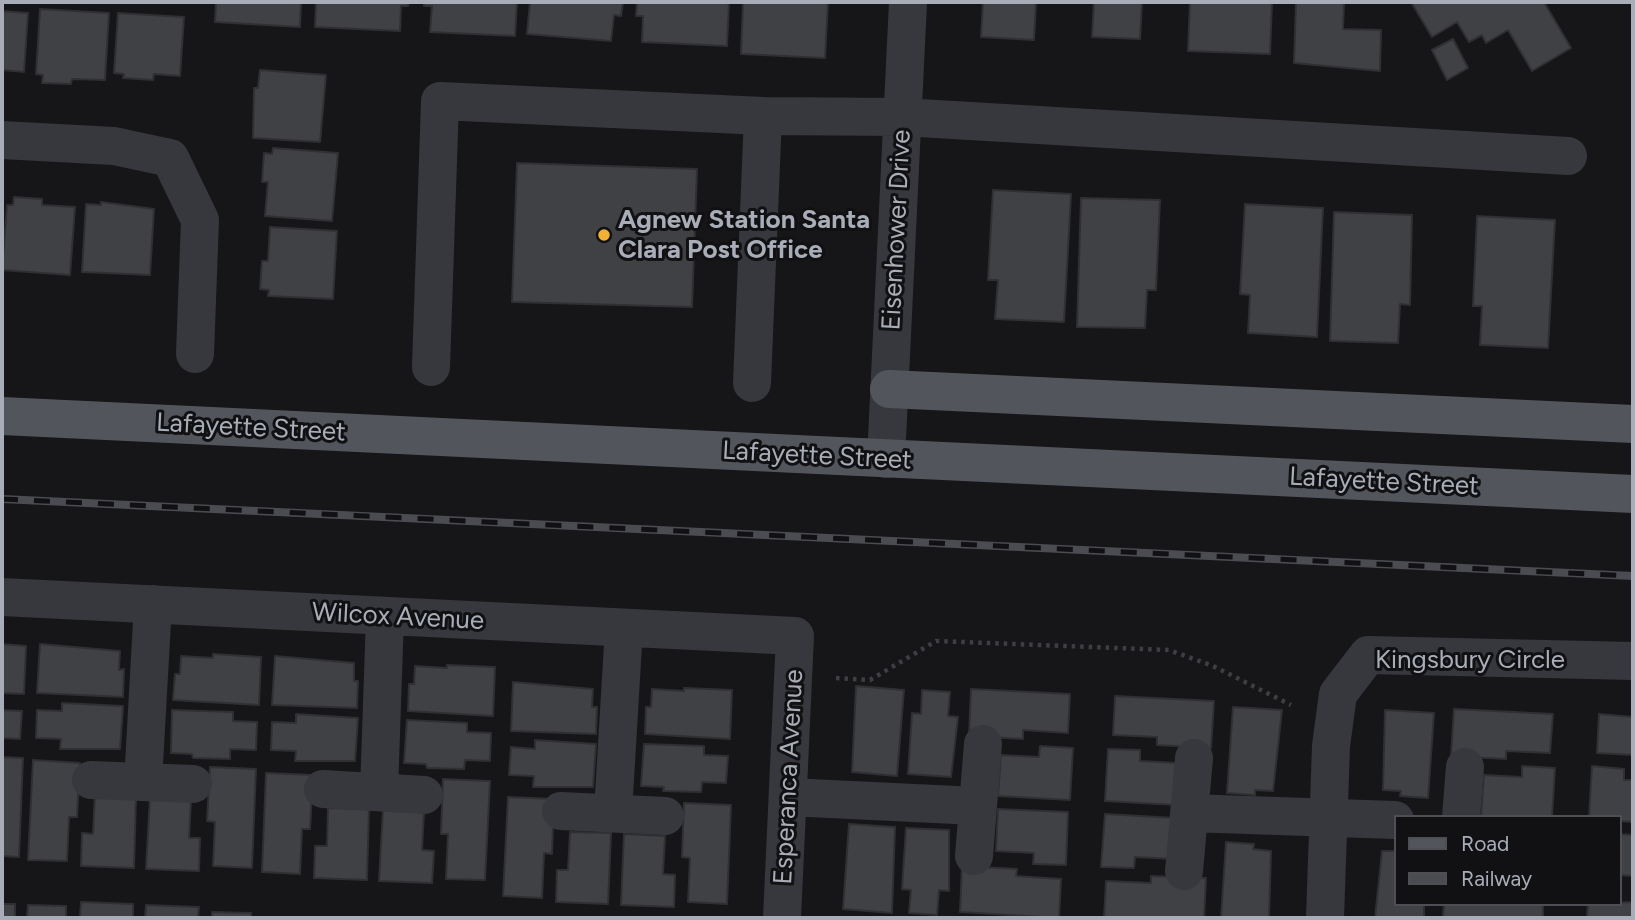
<!DOCTYPE html>
<html>
<head>
<meta charset="utf-8">
<style>
	body { margin:0 }
	#map { position:relative; width:1635px; height:920px; overflow:hidden; background:#161618; font-family:Figtree,sans-serif }
	canvas { display:block }
	.frame { position:absolute; inset:0; border:4px solid #a8adb8; pointer-events:none }
	.legend { position:absolute; left:1394px; top:815px; width:228px; height:91px; box-sizing:border-box; background:#111113; border:2px solid #4d4f55; margin:0; padding:9px 12px; list-style:none; font-size:21px; color:#a8adb8 }
	.legend li { display:flex; align-items:center; gap:14px; height:35px }
	.legend b { width:35px; border:2px solid #4d4f55 }
</style>
</head>
<body>
<div id="map">
<canvas width="1635" height="920"></canvas>
<div class="frame"></div>
<ul class="legend">
<li><b style="height:9px;background:#53555c"></b>Road</li>
<li><b style="height:9px;background:#4a4c52"></b>Railway</li>
</ul>
</div>
<script>
const context = document.querySelector('canvas').getContext('2d');
context.lineJoin = 'round';
function paint(path, color) { context.fillStyle = color; context.fill(path, 'evenodd'); }
function strokePath(path, color, width, dash) { context.strokeStyle = color; context.lineWidth = width; context.lineCap = dash ? 'butt' : 'round'; context.setLineDash(dash || []); context.stroke(path); }
function drawText(font, color, halo, rows, align = 'center') {
  context.font = font + ' Figtree,sans-serif'; context.lineWidth = 6; context.setLineDash([]); context.textBaseline = 'middle'; context.strokeStyle = halo; context.fillStyle = color; for (const [text, x, y, turn = 0] of rows) {
    context.save(); context.translate(x, y); context.rotate((+turn || 0) * Math.PI / 180); context.textAlign = isNaN(turn) ? turn : align; if (halo) context.strokeText(text, 0, 0); context.fillText(text, 0, 0); context.restore();
  }
}
const building = new Path2D(`
	M216,2h85l-1,25 -85,-5z
	M316,2h93l-1,4h-7l-1,25 -85,-4z
	M424,2h93l-2,34 -85,-4 2,-26h-8z
	M530,2h93l-2,14 -7,-1 -3,26 -84,-7z
	M637,2h92l-2,44 -85,-4 1,-26h-7z
	M743,2h85l-3,56 -84,-4z
	M983,2h53l-2,38 -53,-3z
	M1094,2h48l-2,37 -48,-2z
	M1190,2h82l-2,52 -82,-3z
	M1296,2h48l-1,27 38,1 -1,41 -86,-8z
	M1411,2h133l27,46 -39,23 -24,-41 -22,13 -4,-8 -13,7 -12,-20 -25,15z
	M40,9l69,4 -4,67 -33,-1 -1,5 -29,-1 1,-8 -7,-1z
	M2,11l26,2 -4,59 -22,-2z
	M118,13l66,4 -4,59 -26,-2 -1,6 -30,-2 1,-4 -10,-1z
	M1453,39l15,29 -21,12 -15,-30z
	M260,70l66,5 -6,67 -67,-4 1,-50h4z
	M273,148l65,5 -6,68 -67,-5 3,-34h-6l2,-29 8,1z
	M517,163l180,6 -5,138 -180,-5z
	M993,190l78,4 -7,128 -69,-3 3,-39h-10z
	M14,197l28,2v6l33,2 -5,68 -68,-5 5,-65h6z
	M1081,198l79,2 -4,90h-9l-2,38 -68,-1z
	M101,202l53,7 -4,66 -68,-3 4,-68 15,1z
	M1245,204l78,4 -6,129 -69,-4 2,-38 -10,-1z
	M1334,212l78,3 -2,90 -10,-1 -2,39 -68,-2z
	M1477,216l78,4 -7,128 -68,-3 2,-39h-9z
	M270,227l67,4 -4,68 -65,-3 1,-6 -9,-1 2,-28h6z
	M2,644l24,2 -2,48 -22,-1z
	M40,644l80,7 -1,19 5,-1 -1,28 -86,-4z
	M213,654l48,3 -2,48 -86,-5 2,-26h5l1,-18 32,2z
	M275,656l79,7v18h4l-1,27 -85,-3z
	M447,665l48,2 -2,49 -85,-5 1,-27h5l1,-18 32,2z
	M513,682l80,7 -1,18h5l-1,27 -85,-3z
	M856,686l48,4 -7,86 -45,-4z
	M684,688l48,2 -2,49 -85,-5 1,-27h5l1,-18 32,2z
	M971,689l99,5 -2,39 -45,-3v9l-54,-3z
	M922,690l28,2 -2,24 10,1 -7,60 -43,-3 4,-61 9,1z
	M1115,696l99,5 -3,47 -54,-3v-8l-44,-2z
	M62,703l61,3 -3,43h-60l1,-10 -25,-1 1,-28 25,1z
	M1233,707l49,3 -9,81 -18,-1v5l-28,-2z
	M1454,709l99,5 -3,39 -44,-2v8l-55,-3z
	M2,710l20,1 -2,28 -18,-1z
	M172,710l61,2v9l24,1 -1,28 -26,-1v10l-37,-1 -1,-4 -21,-1z
	M1385,710l49,3 -6,85 -28,-2 1,-5 -18,-1z
	M296,714l62,4 -3,43h-60l1,-10 -25,-1 1,-28 24,1z
	M1599,714l34,3v38l-36,-2z
	M407,720l60,3v9l24,1 -1,28 -25,-1 -1,9 -37,-1 -1,-4 -22,-1z
	M535,740l61,4 -3,43h-60l1,-11 -25,-1 2,-28 24,2z
	M644,744l60,2v9l24,1 -2,27 -24,-1 -1,10 -38,-1 1,-4 -23,-1z
	M1040,746l33,2 -3,52 -72,-4 3,-41 38,2z
	M1108,749l32,1v11l38,2 -1,42 -72,-4z
	M2,757l21,1 -4,99 -17,-1z
	M33,760l47,3 -3,54h-8l-2,44 -39,-1z
	M1522,766l33,2 -3,49 -71,-1 3,-41 38,2z
	M1592,766l32,3v11h9v42l-14,-1v-4h-30z
	M210,767l46,2 -4,99 -39,-2 2,-44 -8,-1z
	M266,773l47,2 -3,54h-8l-2,45 -38,-2z
	M443,779l47,2 -5,99 -39,-1 2,-45h-7z
	M95,795l41,2 -2,71 -53,-2 1,-33 11,1z
	M150,797l41,2 -2,39h11l-1,33 -53,-2z
	M508,797l46,2 -2,55 -8,-1 -2,45 -39,-2z
	M684,803l47,2 -4,99 -39,-2 2,-44 -8,-1z
	M328,808l41,1 -2,71 -53,-2 1,-32h12z
	M998,809l70,3 -2,53 -33,-1 1,-11 -38,-2z
	M383,810l41,2 -2,38 12,1 -2,32 -53,-2z
	M1105,814l70,4 -2,41 -38,-2 -1,11 -33,-1z
	M849,824l46,3 -3,86 -49,-4z
	M906,828l43,2v61l-10,-1 -2,25 -28,-2 2,-23 -9,-1z
	M570,832l41,1 -3,71 -52,-2 1,-32h11z
	M624,834l41,2 -2,38 12,1 -1,32 -53,-2z
	M1619,834l14,1v41l-14,-1z
	M1226,842l28,2 -1,5 18,2 -2,67h-48z
	M1382,851h13v53h29v14h-49z
	M962,866l55,3 -1,7 45,3 -2,39 -99,-6z
	M1151,876l55,2 -2,40h-100l2,-37 45,2z
	M1633,894v24h-46l1,-14 45,-2z
	M81,902l52,2v14h-53z
	M2,904h13v14h-13z
	M1444,904h99v14h-100z
	M28,905l38,1v12h-39z
	M146,905l53,2 -1,11h-53z
	M212,912l39,1v5h-39z`);
paint(building, '#404145');
strokePath(building, '#303034', 2);
strokePath(new Path2D(`
	M836,678l34,2 66,-39 233,9 44,16 78,39`), '#3d3f44', 4.5, [3.5, 5]);
strokePath(new Path2D(`
	M2,140l112,6 56,12 30,62 -5,134
	M431,367l9,-266 323,15 139,1 666,39
	M752,383l11,-267
	M886,459l22,-457
	M2,597l793,39 -13,282
	M91,780l102,4
	M143,782l10,-178
	M323,789l101,6
	M379,792l6,-176
	M788,797l189,9
	M561,811l104,5
	M613,812l11,-184
	M1189,813l206,7
	M1461,817l4,-50
	M974,856l9,-112
	M1184,871l10,-113
	M1325,918l6,-172 7,-52 30,-39 265,6`), '#37383d', 38);
strokePath(new Path2D(`
	M889,389l744,35
	M2,416l1631,78`), '#53555c', 38);
const rail = new Path2D(`
	M2,499l1631,77`);
strokePath(rail, '#4a4c52', 8);
strokePath(rail, '#111113', 5, [16]);
for (const [x, y, r, color] of [
	[604,235,7,"#f2b134"]
]) { const dot = new Path2D(); dot.arc(x, y, r, 0, 2 * Math.PI); context.fillStyle = color; context.fill(dot); strokePath(dot, '#111113', 2.5); }
drawText('bold 26px', '#a8adb8', '#111113', [
	["Agnew Station Santa",618,220],
	["Clara Post Office",618,250]
], 'left');
drawText('26px', '#a8adb8', '#111113', [
	["Eisenhower Drive",897,230,-87],
	["Lafayette Street",251,428,3],
	["Lafayette Street",817,456,3],
	["Lafayette Street",1384,482,3],
	["Wilcox Avenue",398,617,3],
	["Kingsbury Circle",1470,660],
	["Esperanca Avenue",789,777,-87]
]);
</script>
</body>
</html>
